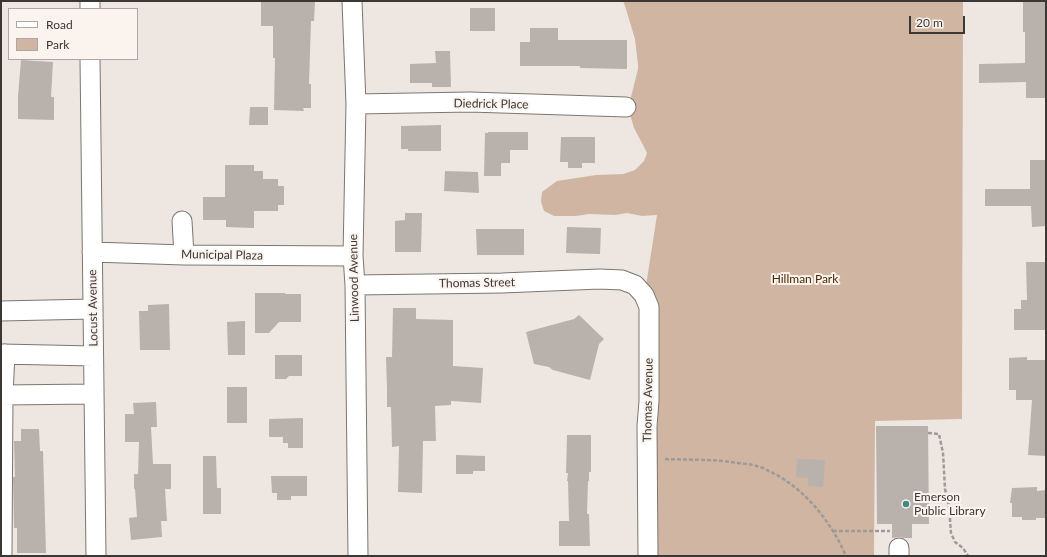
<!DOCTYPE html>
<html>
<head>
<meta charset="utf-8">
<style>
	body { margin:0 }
	#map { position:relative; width:1047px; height:557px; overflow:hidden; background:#eee7e1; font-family:Lato,sans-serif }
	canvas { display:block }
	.frame { position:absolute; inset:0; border:2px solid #3a3735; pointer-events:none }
	.legend { position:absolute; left:8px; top:8px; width:130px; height:52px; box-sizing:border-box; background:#fbf4ee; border:1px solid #aea8a4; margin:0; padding:5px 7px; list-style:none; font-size:12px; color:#3a3735 }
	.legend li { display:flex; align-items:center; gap:8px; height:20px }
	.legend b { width:20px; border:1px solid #aea8a4 }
	.scale { position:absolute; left:909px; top:16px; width:56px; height:18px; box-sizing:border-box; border:2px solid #3a3735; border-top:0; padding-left:5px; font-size:12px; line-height:14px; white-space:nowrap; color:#3a3735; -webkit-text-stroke:3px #fbf4ee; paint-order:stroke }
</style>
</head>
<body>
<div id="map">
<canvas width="1047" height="557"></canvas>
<div class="frame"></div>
<ul class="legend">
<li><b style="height:5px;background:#fff"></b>Road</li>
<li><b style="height:11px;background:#d0b6a2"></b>Park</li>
</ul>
<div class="scale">20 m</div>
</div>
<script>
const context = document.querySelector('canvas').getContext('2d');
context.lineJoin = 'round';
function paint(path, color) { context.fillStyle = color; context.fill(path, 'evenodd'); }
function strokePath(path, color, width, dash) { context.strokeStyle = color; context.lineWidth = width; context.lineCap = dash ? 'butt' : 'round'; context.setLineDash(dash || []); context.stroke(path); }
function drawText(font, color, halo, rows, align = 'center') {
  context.font = font + ' Lato,sans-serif'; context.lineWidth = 4; context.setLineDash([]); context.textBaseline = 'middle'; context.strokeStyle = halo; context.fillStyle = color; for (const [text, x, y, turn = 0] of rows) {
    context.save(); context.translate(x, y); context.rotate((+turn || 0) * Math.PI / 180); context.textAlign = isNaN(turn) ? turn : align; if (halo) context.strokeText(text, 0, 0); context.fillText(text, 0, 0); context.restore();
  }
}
paint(new Path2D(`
	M623,1h340l-1,418 -87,2 -1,135h-224l-5,-264 12,-77 -15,1 -15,-3 -12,2 -26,-1 -13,2h-22l-10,-5 -3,-9 1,-10 15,-11 39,-6 27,-1 12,-4 9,-9 3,-8 -3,-6 -10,-19 -3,-10 -1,-17 8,-32v-4l-3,-26 -10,-33z`), '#d0b6a2');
paint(new Path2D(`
	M261,1h54l-1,20h-3l-2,63h2v24h-8l1,3 -30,-1 1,-52h-2v-32h-12z
	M1023,1h23v97h-20v-16l-47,1v-19l46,-1v-31h-2z
	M470,8h25v23h-25z
	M530,28h28v12h69v29l-47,-1v-2h-60v-24h10z
	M435,51h15l1,36h-19v-4h-22v-19l26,-1z
	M21,60l32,2 -2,35h3v23l-36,-1v-23z
	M250,107h18v18h-19z
	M441,125v26h-33v-2h-7v-23z
	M488,132h40v18h-18v13h-9v13h-17l1,-43h3z
	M561,137h34v26h-13v5h-14v-6h-8z
	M1030,160h16v66l-14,1 -1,-21h-46v-17h45z
	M225,165h29v6h9v8h15v7h6v19h-6v6h-24v17l-28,-1v-7h-23v-23h22z
	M445,171l33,1 1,21 -35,-2z
	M405,213h17l-1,39h-26v-31l10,-1z
	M567,227l34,1 -1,26 -34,-1z
	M476,229h48v26h-47z
	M1026,262h20v68h-32v-21h7v-9h6z
	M255,293h30v1h16v28h-22l-10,11h-14z
	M169,304l1,46h-30l-1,-39h9v-6z
	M393,308h23v11l37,1v46l30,2 -2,35 -30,-2v4l-16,1 1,35h-13l-1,52 -24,-1 1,-46 -7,1 -1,-40h-4v-18l-1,-32h6z
	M579,315l25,24 -5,5 -9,36 -37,-10 -4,-3 -15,-3 -8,-32 48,-13z
	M245,321v34h-17l-1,-33z
	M275,355h27v21h-13l-3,3h-11z
	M1027,357v3h19v96l-18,-1 4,-55h-16v-10h-7v-32z
	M227,387h20v36h-20z
	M156,402l1,25h-6l2,37h18v25h-6l2,32h-6l1,16 -31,3 -2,-22 8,-1 -2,-28h-1v-15h4l1,-32h-14v-28h9l-1,-11z
	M303,418v30h-15v-5h-5v-6h-14v-18z
	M876,426h52l1,98h-17v14h-8l-5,-1 -7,1v-14h-15z
	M21,429h18l1,22h3l3,102h-29v-25h-3l-1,-51h2l-1,-36h7z
	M567,435h24v37h-2v9h-1l-1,33h2l1,32h-31v-25h10l-1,-40h-1l1,-8h-2z
	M456,455l29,1v15h-12v3h-17z
	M203,456h13l1,32h4v26h-18z
	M797,459l28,1 -2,27 -15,-1v-8l-12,-1z
	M271,476h36v20h-16v4h-14v-7h-5z
	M1037,487v4l9,-1v28h-10v2h-14v-3h-10v-14h-2l2,-15z`), '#b8b1ac');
const minor = new Path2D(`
	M90,1v8
	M352,1l4,103 -3,152 2,29 3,271
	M90,59l6,497
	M356,104l114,-2 156,5
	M182,221l2,34
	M92,252l92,3 169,1
	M355,285l147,-2 98,-4 22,1 13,5 9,10 5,12v94l-2,25 1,130
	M1,311l92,-2
	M1,354l92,2
	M1,395l93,-1
	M2,553l1,-158 2,-41
	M899,556v-8`);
strokePath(minor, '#7c7671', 21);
strokePath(new Path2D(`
	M928,433l11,1 4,19 2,36 4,17 2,27 4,9 8,6 5,8
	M665,459c24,1 49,0 73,4 7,1 14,1 21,4 5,1 9,4 14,6 33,17 58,49 73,83
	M833,531h57`), '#9f9a96', 2.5, [4, 2]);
strokePath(minor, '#fff', 19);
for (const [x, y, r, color] of [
	[906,504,4,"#428981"]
]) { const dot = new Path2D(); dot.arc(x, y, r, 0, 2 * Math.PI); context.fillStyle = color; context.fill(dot); strokePath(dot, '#fbf4ee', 1.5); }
drawText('12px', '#3a3735', '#fbf4ee', [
	["Diedrick Place",491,104,1],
	["Municipal Plaza",222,255,1],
	["Linwood Avenue",354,278,-91],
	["Thomas Street",477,283,-1],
	["Locust Avenue",93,308,-91],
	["Thomas Avenue",648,400,-89]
]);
drawText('12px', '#4d2700', '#fbf4ee', [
	["Hillman Park",805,279]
]);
drawText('12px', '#3a3735', '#fbf4ee', [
	["Emerson",914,497],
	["Public Library",914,511]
], 'left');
</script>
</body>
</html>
